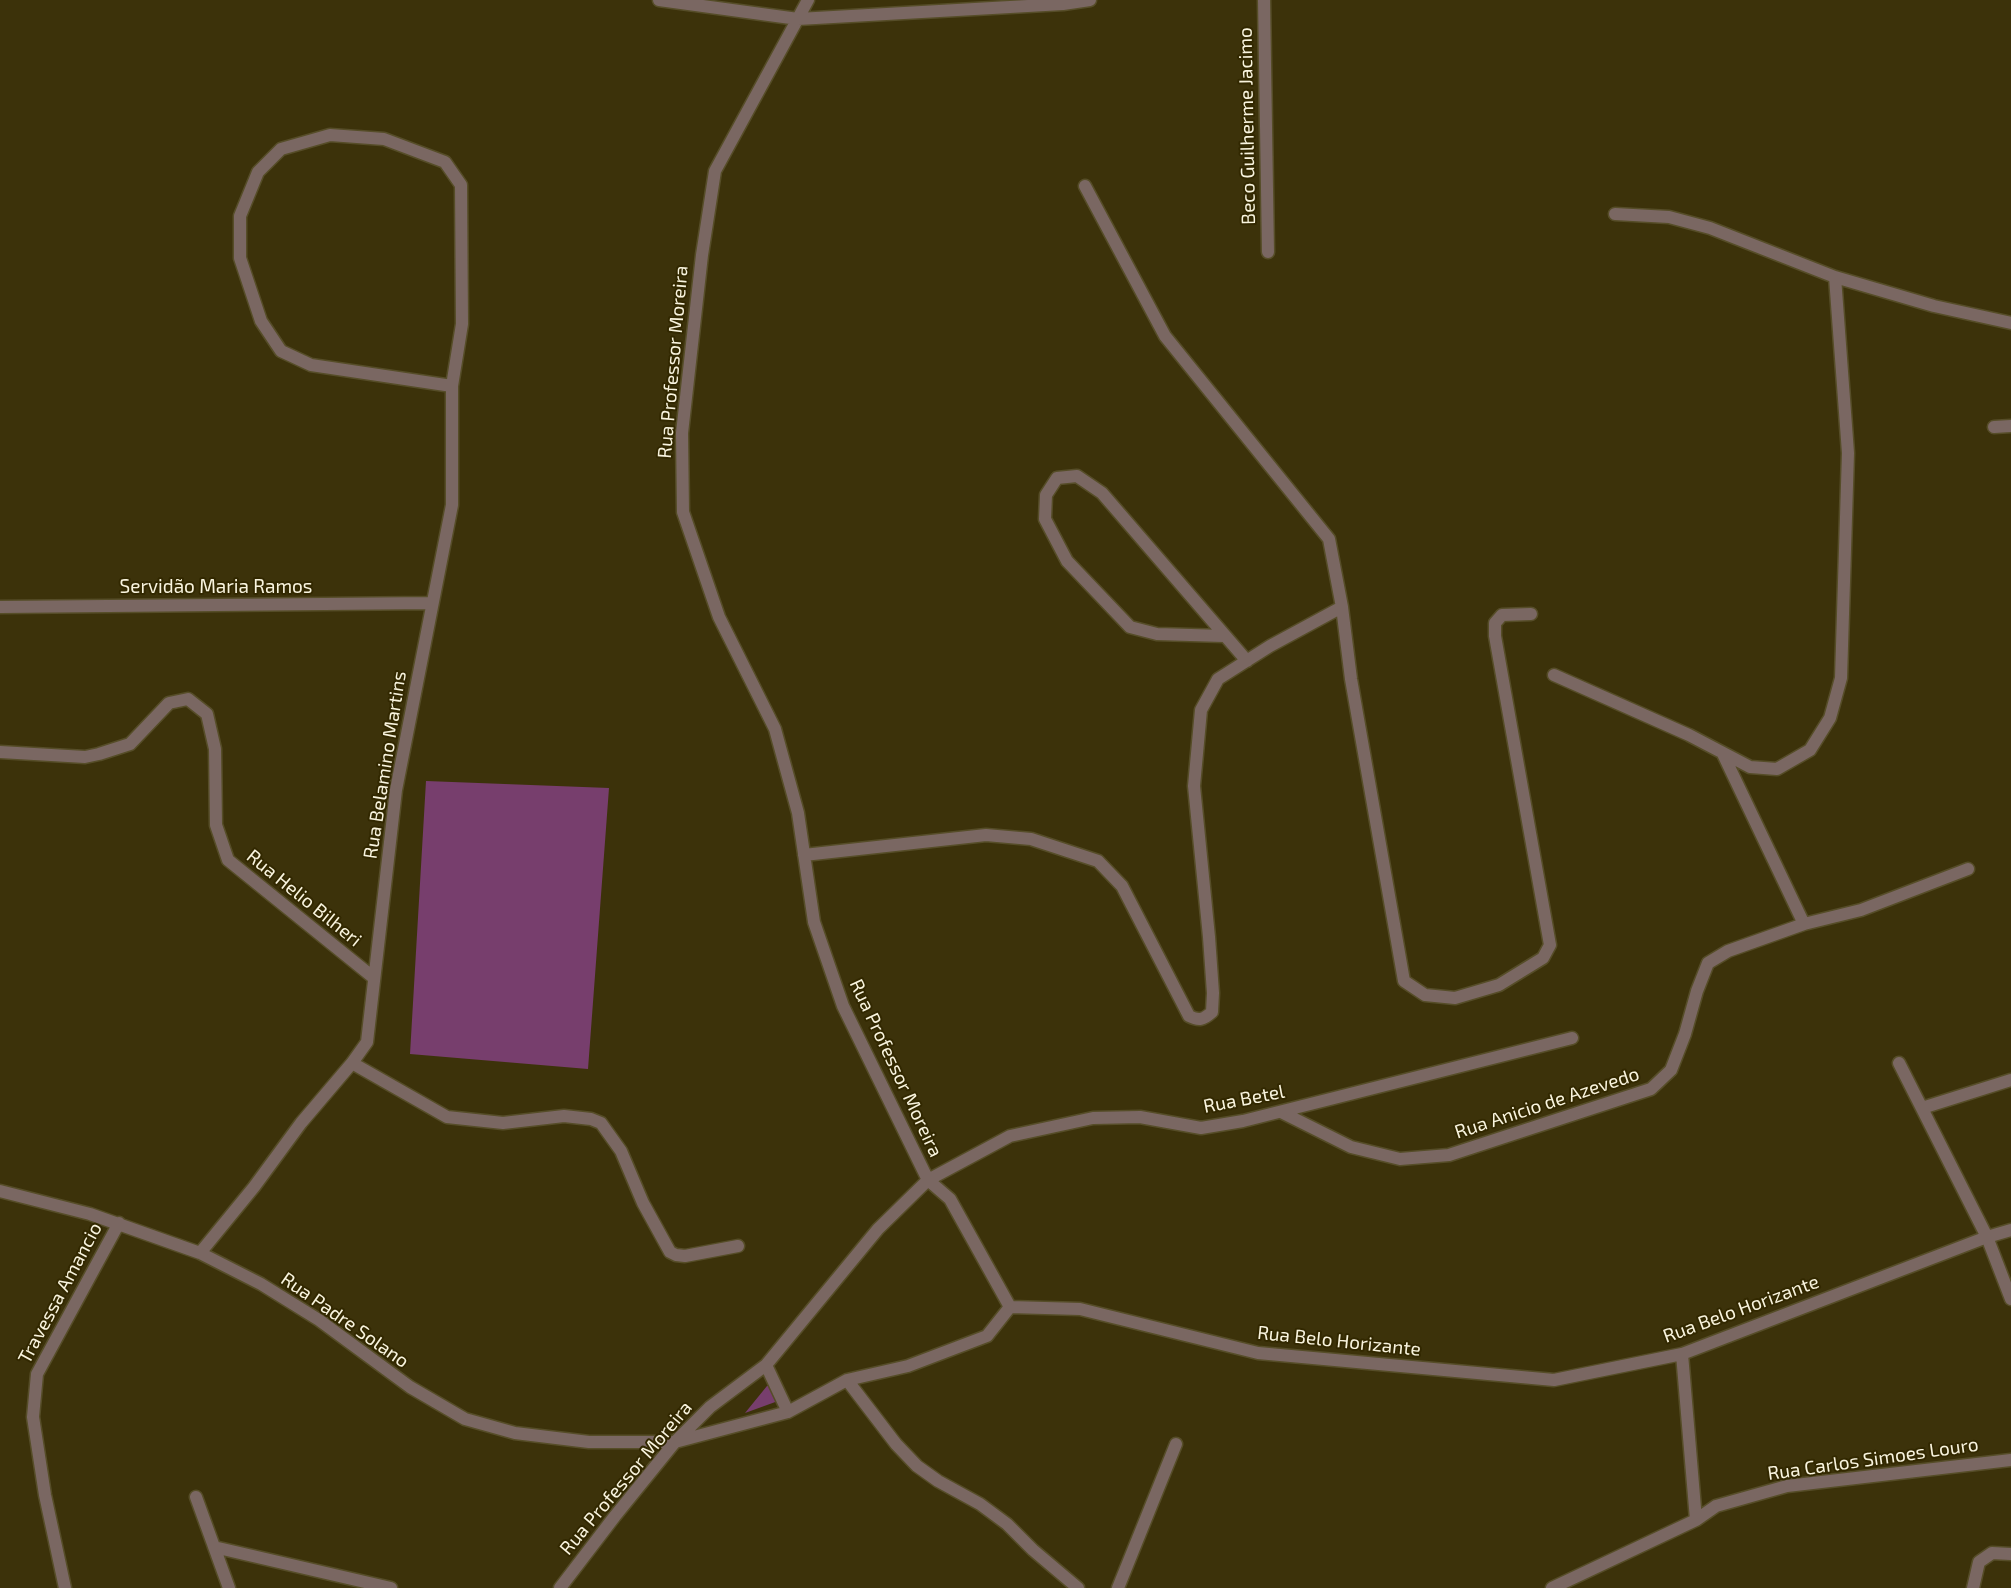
<!DOCTYPE html>
<html>
<head>
<meta charset="utf-8">
<style>
	body { margin:0 }
	canvas { display:block; background:#3c320a }
</style>
</head>
<body>
<canvas width="2011" height="1588"></canvas>
<script>
const context = document.querySelector('canvas').getContext('2d');
context.lineJoin = 'round';
function paint(path, color) { context.fillStyle = color; context.fill(path, 'evenodd'); }
function strokePath(path, color, width, dash) { context.strokeStyle = color; context.lineWidth = width; context.lineCap = dash ? 'butt' : 'round'; context.setLineDash(dash || []); context.stroke(path); }
function drawText(font, color, halo, rows, align = 'center') {
  context.font = font + ' "Exo 2",sans-serif'; context.lineWidth = 4; context.setLineDash([]); context.textBaseline = 'middle'; context.strokeStyle = halo; context.fillStyle = color; for (const [text, x, y, turn = 0] of rows) {
    context.save(); context.translate(x, y); context.rotate((+turn || 0) * Math.PI / 180); context.textAlign = isNaN(turn) ? turn : align; if (halo) context.strokeText(text, 0, 0); context.fillText(text, 0, 0); context.restore();
  }
}
paint(new Path2D(`
	M426,781l183,7 -21,281 -178,-15z
	M770,1385l8,16 -33,12 22,-27z`), '#773e6d');
const street = new Path2D(`
	M659,0l139,19 265,-15 27,-4
	M1264,0l4,252
	M1085,186l80,150 164,203 13,68 9,72 53,302 21,14 30,3 44,-13 44,-27 7,-13 -55,-309v-13l7,-8 29,-1
	M1615,214l54,3 41,11 125,49 99,29 77,17
	M1994,427l17,-1
	M0,607l432,-4
	M1224,636l-67,-2 -27,-7 -63,-66 -22,-42 1,-24 11,-17 20,-2 25,17 145,168
	M1554,675l135,60 61,32 27,2 33,-19 20,-32 11,-40 7,-225 -13,-176
	M0,752l85,5 14,-3 31,-10 39,-41 19,-4 19,15 8,35 1,76 12,35 146,118
	M1723,754l81,170
	M804,855l182,-20 45,4 67,22 24,25 67,130c10,5 14,4 23,-4l1,-19 -4,-56 -15,-151 7,-76 17,-31 52,-33 72,-39
	M352,1063l95,54 56,6 61,-7 27,3 10,4 20,28 22,52 27,49 6,3 9,1 53,-10
	M1899,1063l88,174 24,62
	M1922,1108l89,-28
	M1281,1112l70,35 49,12 49,-4 202,-66 20,-19 14,-36 12,-43 11,-28 20,-12 76,-27 57,-14 107,-41
	M0,1191l90,23 110,39 61,31 58,36 91,67 55,32 50,14 74,9h86l113,-30 59,-32 61,-14 79,-30 23,-29 70,2 178,44 296,27 128,-26 305,-117 24,-7
	M200,1253l54,-66 47,-64 51,-60 15,-21 29,-252 56,-285v-119l10,-62 -1,-139 -16,-23 -61,-23 -54,-4 -49,14 -23,23 -18,44v42l21,63 20,30 30,14 141,21
	M1010,1307l-60,-108 -22,-19 82,-44 83,-18 47,-1 61,11 42,-7 329,-83
	M1682,1354l14,166
	M766,1365l22,47
	M847,1380l49,64 21,22 21,15 42,23 27,20 26,26 45,38
	M196,1497l33,91
	M214,1547l177,41
	M65,1588l-20,-93 -12,-78 4,-43 82,-151
	M560,1588l55,-72 60,-74 35,-35 56,-42 112,-136 50,-49 -85,-174 -29,-84 -16,-109 -23,-84 -56,-112 -36,-105 -1,-79 20,-178 13,-84 93,-171
	M1118,1588l58,-144
	M1552,1588l144,-68 20,-14 71,-20 224,-26
	M1973,1588l6,-26 13,-9 19,1`);
strokePath(street, '#564d28', 15);
strokePath(street, '#7a6762', 12);
drawText('19px', '#f9f4de', '#322800', [
	["Beco Guilherme Jacimo",1247,126,-91],
	["Rua Professor Moreira",673,362,-85],
	["Servidão Maria Ramos",216,587],
	["Rua Belamino Martins",385,765,-81],
	["Rua Helio Bilheri",304,898,39],
	["Rua Professor Moreira",896,1068,65],
	["Rua Betel",1244,1099,-11],
	["Rua Anicio de Azevedo",1547,1103,-18],
	["Travessa Amancio",60,1293,-62],
	["Rua Belo Horizante",1741,1309,-20],
	["Rua Padre Solano",345,1320,35],
	["Rua Belo Horizante",1339,1341,6],
	["Rua Carlos Simoes Louro",1873,1459,-8],
	["Rua Professor Moreira",626,1478,-50]
]);
</script>
</body>
</html>
